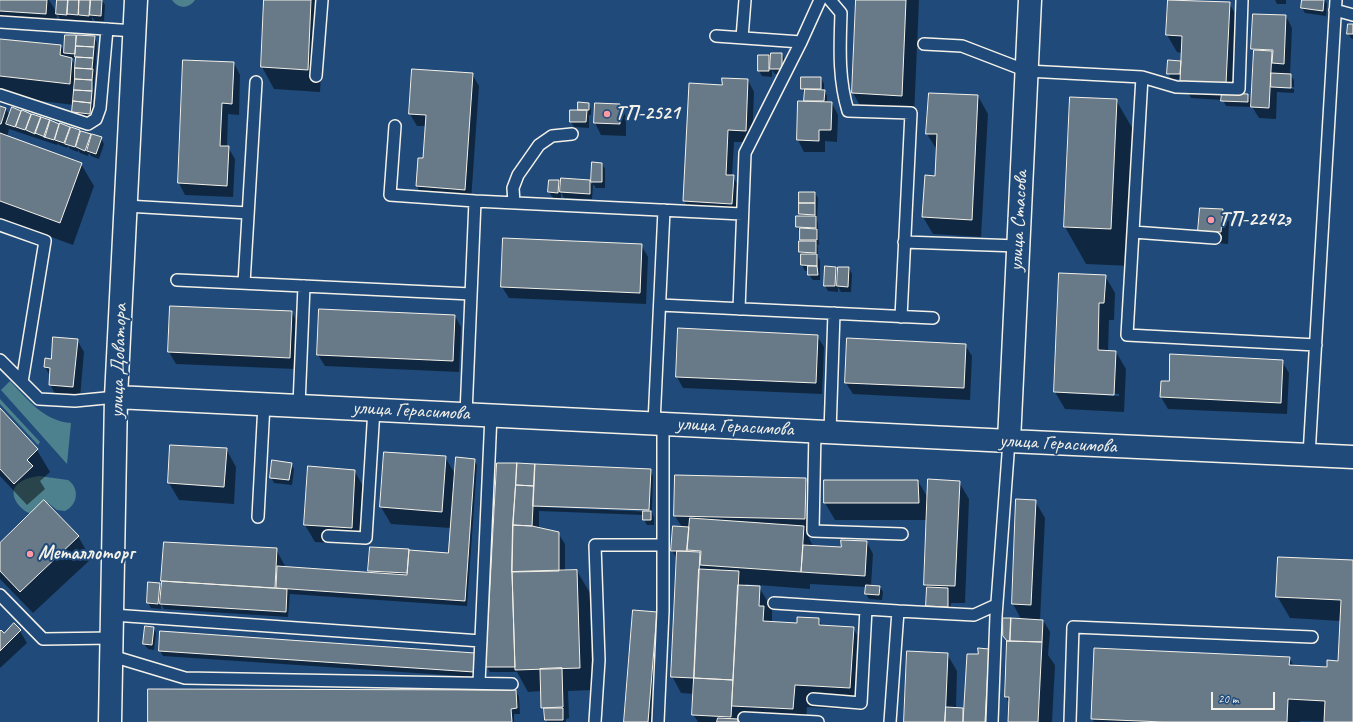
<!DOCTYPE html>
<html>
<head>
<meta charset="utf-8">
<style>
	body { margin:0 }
	#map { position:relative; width:1353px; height:722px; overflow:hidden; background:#1f4a7a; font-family:Caveat,sans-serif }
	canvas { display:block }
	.scale { position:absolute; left:1211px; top:692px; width:64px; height:18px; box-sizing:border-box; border:2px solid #f4f1e8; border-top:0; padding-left:5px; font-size:12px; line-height:14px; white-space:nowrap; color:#f4f1e8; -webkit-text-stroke:3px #1f4a7a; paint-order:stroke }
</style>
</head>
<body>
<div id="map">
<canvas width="1353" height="722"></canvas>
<div class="scale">20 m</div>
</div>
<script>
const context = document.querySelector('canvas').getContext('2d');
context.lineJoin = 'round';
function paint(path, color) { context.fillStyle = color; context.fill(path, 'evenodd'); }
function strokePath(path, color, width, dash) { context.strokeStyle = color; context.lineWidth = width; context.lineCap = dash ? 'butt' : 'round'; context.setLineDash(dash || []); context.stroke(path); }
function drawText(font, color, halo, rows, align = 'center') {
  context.font = font + ' Caveat,sans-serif'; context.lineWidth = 4; context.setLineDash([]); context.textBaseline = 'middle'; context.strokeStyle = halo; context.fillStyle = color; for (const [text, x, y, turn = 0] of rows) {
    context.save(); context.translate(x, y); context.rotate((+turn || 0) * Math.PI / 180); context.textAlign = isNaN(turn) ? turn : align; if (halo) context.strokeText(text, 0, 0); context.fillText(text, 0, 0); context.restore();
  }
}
paint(new Path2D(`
	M172,0h23c-6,9 -17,9 -23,0z
	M10,381c18,19 34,40 61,42l-4,41 -66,-74z
	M0,399l40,43 -2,3 -38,-41z
	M39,476l29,4c12,8 10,25 -3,31l-8,-1 -9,-7c-7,1 -11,9 -19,10 -5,-2 -9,-6 -12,-10 -11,-18 7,-25 22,-27z`), '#4d818e');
paint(new Path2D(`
	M0,0h49l8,13 1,-13h44l3,5 -1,16h-9l-3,-4v4l-32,-2 -3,-6 -1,18 -56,-4z
	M265,0h60l-5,92 -46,-3 -12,-22z
	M857,0h62l-5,117 -49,-2 -12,-22z
	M1169,0l60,3 10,17 -3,75h12l4,8 2,-50 -2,-4 34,-33 6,12 -2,47 4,5v7l-17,-1v2l17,1v4l-17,-1 -1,27 -17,-1 -8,-13 -1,2 -24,-1 -3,-6 -32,-2 -10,-19h-10l-3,-6 13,-11 1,-9 -5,-1 -10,-17z
	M1275,0h11v4h-9z
	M1303,0h22l2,4 -1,12 -21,-3 -3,-5z
	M1353,25v14h-1l-4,-5z
	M75,36l3,5 16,-4 3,6 -5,76 -16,-2 -3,-5 1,-7 -74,-9v-56l61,6 4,7zM71,58l6,1 -1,8z
	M782,54l3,6 -1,15 -9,-1 -3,-4v7l-10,-1 -3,-5 10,-15 3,5z
	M184,61l50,2 6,12 -1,40 -11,-1 -1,33h1l7,12 -2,38 -48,-2 -6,-12z
	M472,74l7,12 -8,115 -48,-3 -6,-12 7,-27 2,-33h-9l-7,-12z
	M821,78l3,6v6l3,6v7h5l6,12 -1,27 -12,-1v11h-21l-6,-12 8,-38 -1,-7 -3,-7z
	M748,80l6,12 -2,50h-18l-2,34 8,12 -1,27 -48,-3 -7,-11 39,-115z
	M978,96l10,18 -7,123 -48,-3 -10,-17 13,-40 1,-27 -10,-16z
	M1116,100l22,38 -6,128 -46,-2 -21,-37z
	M588,104l3,5v6h-2v13l-15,-1 -3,-5 8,-11z
	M620,105l6,12v19l-25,-1 -6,-12z
	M0,107l6,2 4,7 3,-7 46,15 1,3h9l2,4h9l1,3 9,1 2,3h9l3,6 -5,15 -8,-3 -2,-3 -1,3 -8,-3 -2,-3v2l-8,-3 -2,-3 -1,2 -8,-3 -1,-2 -1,2 -48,-16 -2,8 74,27 13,22 -21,59 -73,-27z
	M593,163l9,1 3,5v19h-9l-3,-4 -1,15 -28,-1 -3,-6v6h-8l-4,-6 9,-11 3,5 29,-5 2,4z
	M800,193h15l3,5 -1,22 1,3 1,22h-2l1,3v9l2,4v19h-7l-4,-5v-4h-4l-3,-6v-9l-2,-4v-10h3l-3,-9 -3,-6v-10h4l-1,-3z
	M1222,210l7,12 -1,22 -22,-2 -7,-12z
	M641,245l7,12 -2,47 -137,-6 -7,-11z
	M836,268l2,5 11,-5 3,6 -1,18h-10l-3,-5v5l-10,-1 -3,-5z
	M1105,276l10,17 -1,27h-5l-1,31 8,1 10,17 -2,43 -59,-3 -10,-17zM1064,391l55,3v2l-55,-3z
	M171,307l121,5 6,12 -2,45 -120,-5 -7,-12z
	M455,316l6,11 -2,45 -134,-6 -7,-11z
	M817,336l7,11 -2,47 -139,-6 -6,-11z
	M77,340l7,12 -4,46 -24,-2 -6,-12v-8l-5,-9 7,-7z
	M965,345l7,11 -2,44 -117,-6 -7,-11z
	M1282,361l7,12 -2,41 -119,-5 -7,-12z
	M0,410l37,40 13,22 -10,9 5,8 -18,16 -27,-29z
	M171,446l55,3 10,18 -2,37 -55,-4 -10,-17z
	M385,453l60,4 10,17 19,-14 3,5 -10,141 -177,-12 -2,23 -124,-8 -3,-5v5l-10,-1 -3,-5 11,-20 3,6 114,-40 10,19 85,6 -2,-3 39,-20 41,3 2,-26 -60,-4 -10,-17z
	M291,464l3,5 -2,16 -18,-2 -3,-6z
	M498,464l152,6 3,6 -1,34 -112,-5v2l112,5 2,6v7h-7l-3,-5v-5l-105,-4v18l19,4 7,11v28l12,-1 13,22 2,97 -24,1 1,27 -3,1v3h-19l-2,-8 -3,-6 -1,-17 -13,1 -11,-20h-27l-3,-5z
	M354,470l10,18 -3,57 -46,-3 -10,-17z
	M676,476l129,3 10,17 -1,40h-6l5,10 29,3 25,-7 6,12 -2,32 9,1 3,5 -1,8 -13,-1 -3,-5v-7l-56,-3v5l-65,-5 2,2 12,1 13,22v14l26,1 21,-5 3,7 31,2 13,22 -4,60 -55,-3 -1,15h-64l-4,-7v7h-40l-5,-8 1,-20 -13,-1 -9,-17 6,-119h-2l-4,-6 2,-24h8l-7,-11z
	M918,481l11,19 30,-18 10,17 -4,104h-14l-1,9h-20l-3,-6v-17l-2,-4 3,-65h-93l-10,-17z
	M1017,500l18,1 10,17 -5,102h3l7,12 -2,23 7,10 -3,57h-43v-19l-3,-6 1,-56 -3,-5 17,-17 -8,-15z
	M78,536l13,23 -58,54 -33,-34v-35z
	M1353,561v161l-53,-1v1h-206l-2,-4 197,-60 5,8 34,2 11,-6 2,-41 -51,-3 -13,-22z
	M656,613l10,17 -8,92h-33z
	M14,625l6,6 7,12 -27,25v-36l4,2z
	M153,628l3,5 -2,17 -6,-1 -4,-5z
	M988,650l7,12 -3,60h-87l42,-68 10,17 -1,37 7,1 1,2 15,-56z
	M160,651l314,3 2,23 -313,-21z
	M516,691l3,6 1,17h-6v8h-365z`), '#0007');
const building = new Path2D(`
	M0,0h47l-1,14 -46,-3z
	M57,0h11l-1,15 -11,-1z
	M68,0h11l-1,15 -11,-1z
	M79,0h11l-1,16 -10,-1z
	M91,0h11l-1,16 -11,-1z
	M264,0h47l-3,70 -47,-3z
	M856,0h50l-4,96 -50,-3z
	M1168,0l62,2 -4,81 -46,-2 2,-45 -16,-1z
	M1302,0h22l-1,11 -22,-3z
	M1253,14l33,1 -2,49 -12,-1 1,-13 -22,-1z
	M1348,24h5v10h-6z
	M65,35h11l-1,19 -11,-1z
	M77,35l18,1 -1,11 -18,-1z
	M0,39l61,6 -1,10 12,3 -2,26 -70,-8z
	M76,46l18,1 -1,11 -18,-1z
	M1254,50l18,1 -3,57 -18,-1z
	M771,53h11v16h-12z
	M758,55h11v16h-11z
	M76,57l17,1 -1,11 -17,-1z
	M183,60l51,2 -2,42 -10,-1 -2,43h9l-2,40 -49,-3z
	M1168,60l13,1 -1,13h-13z
	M75,68l18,1 -1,11 -17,-1z
	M412,69l61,4 -8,117 -49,-4 2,-28h5l3,-43 -17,-1z
	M1271,73l20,1v14l-20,-1z
	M801,77h20v12h-20z
	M722,78l26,1 -2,52 -18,-1 -2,45h8l-2,29 -49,-3 6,-118 33,2z
	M75,79l17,1v11l-18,-1z
	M805,89l20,1 -1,11h-20z
	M74,90l18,1 -1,12 -18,-2z
	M929,93l49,2 -6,125 -50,-3 3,-42 10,1 2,-42h-11z
	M1222,93l26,1v8l-27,-1z
	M1070,97l47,2 -6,130 -47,-2z
	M73,101l18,2 -1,11 -18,-2z
	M798,101l34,1 -1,28h-12v11l-22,-1z
	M578,102l11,1v7h-11z
	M595,103l25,1v20l-26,-1z
	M0,106l6,2 -5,16h-1z
	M12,107l9,4 -6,16 -9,-3z
	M22,110l9,4 -6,16 -9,-3z
	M570,110h17l-1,12h-16z
	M32,114l9,3 -6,17 -9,-4z
	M41,117l9,3 -5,17 -10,-4z
	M50,120l9,4 -5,16 -10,-3z
	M60,123l10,4 -6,16 -9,-3z
	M71,127l9,3 -5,17 -10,-3z
	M81,131l10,3 -6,17 -9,-4z
	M0,133l82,30 -22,60 -60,-22z
	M92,134l10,3 -6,17 -9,-3z
	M592,162l10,1v19h-11z
	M561,178l29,2v14l-30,-2z
	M549,180h10l-1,13 -10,-1z
	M799,192h16v11h-16z
	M799,203h16v12l-16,-1z
	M1200,208l23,1 -2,23 -23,-1z
	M796,216h20v12l-20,-1z
	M800,228l17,1v11h-17z
	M503,238l139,6 -2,49 -139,-6z
	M799,241h17v12l-17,-1z
	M801,254h16v12l-16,-1z
	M808,266h9l1,9h-10z
	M825,266l11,1 -1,19h-11z
	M838,267h11l-1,20 -11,-1z
	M1059,273l47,2 -2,28h-5l-1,47 18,1 -2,44 -60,-3z
	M170,306l122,5 -2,47 -122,-6z
	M319,309l136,6 -2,46 -136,-6z
	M678,328l140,7 -2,48 -140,-6z
	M53,337l25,2 -5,48 -24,-2 1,-17 -6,-1 1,-9 6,1z
	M847,338l119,6 -2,44 -119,-5z
	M1170,354l113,6 -2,43 -121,-6 1,-16h8z
	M0,408l38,41 -11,11 6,6 -19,18 -14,-15z
	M170,445l57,3 -3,39 -56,-4z
	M384,452l62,4 -4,56 -62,-5z
	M456,457l19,2 -10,142 -189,-13 1,-22 130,9 2,-25 39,3z
	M272,460l20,3 -3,17 -19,-2z
	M497,463h20l-4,62 -1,47 3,95h-29z
	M517,463l18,1 -1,22 -18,-1z
	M535,464l116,5 -2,41 -116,-4z
	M308,466l47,4 -3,58 -48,-3z
	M675,475l131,3 -1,41 -131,-3z
	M928,479l32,2 -5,105 -31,-1z
	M824,480h94l1,23h-95z
	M516,485l18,1 -2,40 -19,-1z
	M1016,499l20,1 -5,105 -19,-1z
	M44,500l35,36 -59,56 -20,-21v-28z
	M643,511h8v9h-8z
	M690,518l114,8 -3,46 -101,-7 1,-14 -14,-1z
	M513,525l19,1 27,6v39l-47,1z
	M673,526l16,1 -2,24h-16z
	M841,540l26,1 -2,35 -64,-4 2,-27 38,2z
	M164,542l113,6 -2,40 -114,-7z
	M370,547l39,2 -2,24 -39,-2z
	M677,551l23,1 -6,126 -23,-1z
	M1278,557l75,3v162h-29l1,-21 -37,-2 -1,23h-124l-72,-3 3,-71 196,9 -1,8 38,2v-7l11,1 3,-61 -65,-3z
	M699,569l40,2 -6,109 -39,-2z
	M577,570l3,98 -65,2 -3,-98z
	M162,581l125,8 -1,23 -126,-8z
	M148,582l12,1 -2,21 -11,-1z
	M738,585l22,1 -1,20h5l-1,15 34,2v-6l22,1v7l35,2 -4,61 -55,-3 -2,24 -61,-3z
	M866,585l14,1 -1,9 -14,-1z
	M927,587l21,1v19l-22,-1z
	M633,610l24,2 -9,110h-24z
	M1003,618h8l-1,23h-3l-4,-5z
	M1011,618l32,2 -1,22 -32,-1z
	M14,623l7,7 -21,21v-20l1,-1 3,3z
	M145,626l9,1 -2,18 -9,-1z
	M160,631l315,22 -1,19 -315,-21z
	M1007,641l35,1 -4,80h-30l1,-25h-4z
	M978,648l11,1 -4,73h-22l4,-68h11z
	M907,651l41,2 -3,69h-41z
	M562,668l1,39 -22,1 -1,-39z
	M694,678l39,2 -2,37 -39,-2z
	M148,689l368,1 1,18 -6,1 1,13h-364z
	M946,707l17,1v14h-18z
	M544,708h19v12h-18z
	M718,718l20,1v3h-21z`);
paint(building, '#687988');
strokePath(building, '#f4f1e8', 1);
const service = new Path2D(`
	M830,0l11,13c-1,33 -3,65 7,98l63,2 -10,204
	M1335,10l18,5
	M0,22l135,9
	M716,36l85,6
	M742,38l3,-38
	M924,44l38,2 65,25 115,6 -15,258 189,10
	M316,76l6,-76
	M1142,77l34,10 63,2 3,-89
	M0,95l88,29 8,-5 4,-11 7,-79
	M395,126l-5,69 85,6 -9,213
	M475,201l267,13
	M514,203l-1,-15 5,-13 21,-30 13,-9 20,-2
	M126,206l122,7
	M0,225l45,16 -23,141
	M1133,232l82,6
	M904,242l114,4
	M177,280l294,14
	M244,283l12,-201
	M660,305l273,13
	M739,309l6,-156 56,-111 19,-42
	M0,360l39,39 36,2 41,-4
	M299,405l5,-119
	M654,423l10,-213
	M815,431l-2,100 89,3
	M830,432l4,-119
	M1309,455l27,-455
	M258,517l6,-113
	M328,536l38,2 8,-129
	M0,595l43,44 69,-1
	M774,603l124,8
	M113,615l368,26
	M112,656l73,22 327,6
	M479,683l12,-268
	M813,699l48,4 5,-94
	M744,718l74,4
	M595,722l4,-62 -4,-115h68
	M658,722l5,-111v-187
	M890,722l8,-111 76,4 22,-10
	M992,722l4,-106 13,-175
	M1070,722l3,-95 239,10`);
const minor = new Path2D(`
	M116,397l893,44 344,16
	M1009,441l21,-441
	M110,722l6,-325 20,-397`);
strokePath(service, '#f4f1e8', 14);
strokePath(minor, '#f4f1e8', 25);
strokePath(service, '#1f4a7a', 11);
strokePath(minor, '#1f4a7a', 22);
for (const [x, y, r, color] of [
	[607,114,4,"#ff9aa2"],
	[1211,220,4,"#ff9aa2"],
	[30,554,4,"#ff9aa2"]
]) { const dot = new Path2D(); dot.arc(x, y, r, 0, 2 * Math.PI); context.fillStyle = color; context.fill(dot); strokePath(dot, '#1f4a7a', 1.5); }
drawText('bold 20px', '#f4f1e8', '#1f4a7a', [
	["ТП-2521",615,114],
	["ТП-2242э",1219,220],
	["Металлоторг",38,554]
], 'left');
drawText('20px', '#f4f1e8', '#1f4a7a', [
	["улица Стасова",1019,221,-87],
	["улица Доватора",119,361,-88],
	["улица Герасимова",411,411,3],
	["улица Герасимова",735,427,3],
	["улица Герасимова",1058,444,3]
]);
</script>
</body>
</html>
